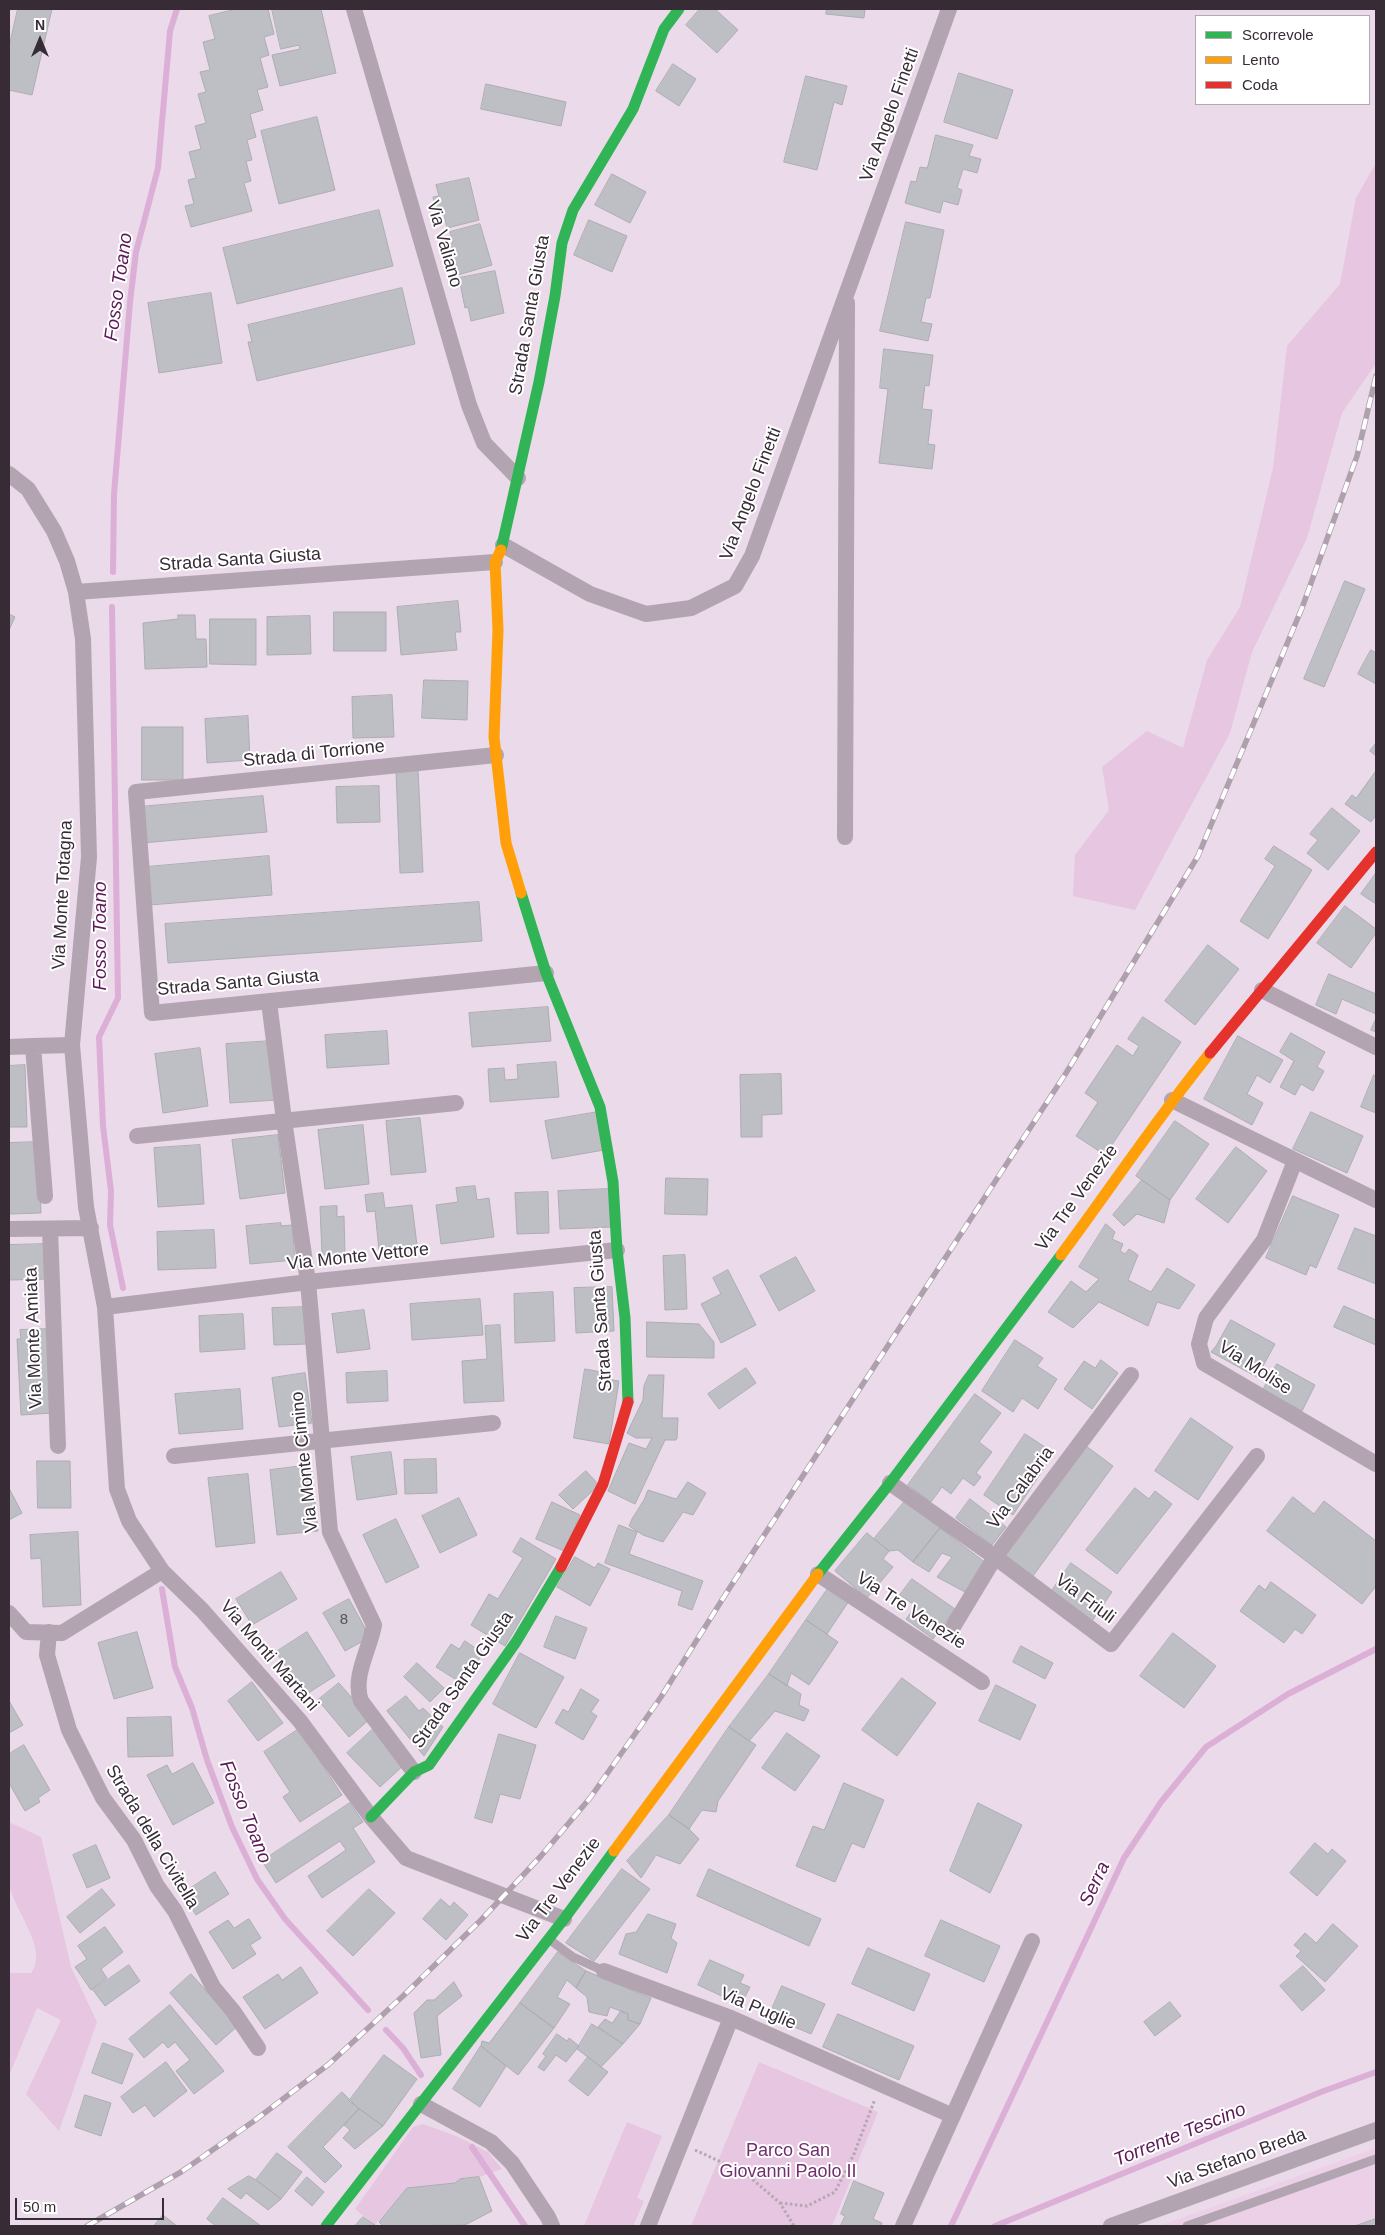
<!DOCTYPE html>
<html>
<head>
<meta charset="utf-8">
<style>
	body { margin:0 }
	#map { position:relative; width:1385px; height:2235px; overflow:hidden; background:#ebdae9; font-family:Helvetica,sans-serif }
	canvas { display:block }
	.frame { position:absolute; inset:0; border:10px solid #372c36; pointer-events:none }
	.legend { position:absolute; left:1195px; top:15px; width:175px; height:90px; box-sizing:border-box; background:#fff; border:1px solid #afabaf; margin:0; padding:6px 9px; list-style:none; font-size:15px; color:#372c36 }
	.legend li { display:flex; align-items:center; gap:10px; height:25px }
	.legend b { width:25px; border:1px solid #afabaf }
	.north { position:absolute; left:15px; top:15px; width:50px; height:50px; -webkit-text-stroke:4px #fff; paint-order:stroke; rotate:0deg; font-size:14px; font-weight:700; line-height:20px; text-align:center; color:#372c36 }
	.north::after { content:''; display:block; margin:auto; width:18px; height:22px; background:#372c36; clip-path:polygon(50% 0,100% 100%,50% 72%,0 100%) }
	.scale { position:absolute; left:15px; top:2198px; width:149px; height:22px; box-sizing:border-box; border:2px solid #372c36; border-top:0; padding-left:6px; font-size:15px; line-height:18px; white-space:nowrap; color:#372c36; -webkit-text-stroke:4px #fff; paint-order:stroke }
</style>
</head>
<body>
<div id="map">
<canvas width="1385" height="2235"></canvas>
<div class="frame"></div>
<ul class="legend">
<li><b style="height:6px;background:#30b455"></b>Scorrevole</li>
<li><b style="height:6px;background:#ff9f0a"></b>Lento</li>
<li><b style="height:6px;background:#e5322d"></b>Coda</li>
</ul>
<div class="north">N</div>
<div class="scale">50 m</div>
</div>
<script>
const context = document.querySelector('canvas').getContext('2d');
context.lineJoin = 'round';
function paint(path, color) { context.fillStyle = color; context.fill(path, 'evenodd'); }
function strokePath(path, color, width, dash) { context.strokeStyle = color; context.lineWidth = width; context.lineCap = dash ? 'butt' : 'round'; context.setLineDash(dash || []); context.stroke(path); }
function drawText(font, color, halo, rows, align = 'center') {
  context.font = font + ' Helvetica,sans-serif'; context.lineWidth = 4; context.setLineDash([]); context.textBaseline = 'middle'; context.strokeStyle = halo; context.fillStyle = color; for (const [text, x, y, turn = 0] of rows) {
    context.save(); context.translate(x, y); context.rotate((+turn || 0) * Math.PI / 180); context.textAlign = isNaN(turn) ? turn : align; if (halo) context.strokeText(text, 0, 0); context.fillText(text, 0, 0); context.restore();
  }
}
paint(new Path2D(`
	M1376,2148v78h-217z`), '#ebd0e8');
paint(new Path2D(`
	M1376,163v200l-34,50 -35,125 -55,114 -22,81 -95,177 -62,-14 2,-41 34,-45 -7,-43 45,-36 36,17 24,-88 33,-53 33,-139 14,-122 53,-62 16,-86z
	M9,1822l32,15 30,130 26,55 -38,109 -33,-37 35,-74 -24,-12 -28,68v-103h22c19,-23 -18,-64 -22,-89 -3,-20 0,-42 0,-62z
	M759,2062l119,50 -46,114h-141z
	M627,2122l35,14 -25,62 7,3 -11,25h-49z
	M423,2124l33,12 32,16 14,17 -23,8 -19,2 -5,4 -48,6 -32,36 -20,-16 58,-82z`), '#e6c6e1');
strokePath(new Path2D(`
	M113,572l1,-78 16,-192 6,-50 22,-84 12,-137 7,-22
	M112,607l6,391 -19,39 4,89 8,65 -1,34 13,63
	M162,1589l13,78 17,41 15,52 25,67 25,52 28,40 83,91
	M386,2030l17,18 18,27
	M472,2147l53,79
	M951,2226l173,-368 37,-56 45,-55 82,-53 88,-45
	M995,2226l326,-134 55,-20`), '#dbafd6', 6);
const building = new Path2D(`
	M18,9h34l-20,86 -23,-5v-43z
	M237,9h31l6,25 -10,3 5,18 -9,3 8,29 -11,3 6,20 -13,4 6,23 -9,3 5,20 -6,1 5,20 -7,2 8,28 -61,16 -6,-21 9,-2 -6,-24 8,-2 -7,-26 12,-3 -6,-23 11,-3 -8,-29 8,-2 -6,-20 10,-2 -7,-28 12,-3 -6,-23z
	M272,9h49l15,64 -56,13 -8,-31 28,-6 -1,-4 -18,4z
	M700,9h15l23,21 -21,23 -31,-28z
	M827,9h38l-1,9 -38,-4z
	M673,64l23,15 -17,27 -23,-15z
	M959,73l54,17 -16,49 -53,-17z
	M806,76l41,10 -5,19 -8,-3 -17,68 -33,-8z
	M486,84l80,18 -5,24 -80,-17z
	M317,117l18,73 -56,14 -18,-73z
	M936,135l37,10 -4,11 12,3 -4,14 -14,-4 -6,19 5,2 -4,15 -15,-4 -3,12 -35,-10 6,-22 5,1 4,-15 7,1z
	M612,174l34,18 -16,31 -35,-18z
	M469,178l10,42 -32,8 -3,-14 -7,2 -4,-19 6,-1 -3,-11z
	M379,210l14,56 -156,38 -14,-56z
	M589,220l38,16 -15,36 -38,-17z
	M906,222l38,8 -14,68h-4l-5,24 11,2 -4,17 -48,-10z
	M480,224l12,41 -34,10 -9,-31 4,-1 -3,-11z
	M495,271l9,42 -33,8 -3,-14 -3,1 -6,-30z
	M402,288l13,56 -158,37 -9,-39h4l-4,-17z
	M211,293l11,70 -63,10 -11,-70z
	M884,349l49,6 -4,31 -4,-1 -3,24 10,1 -4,34 7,1 -3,24 -53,-6 9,-74 -8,-1z
	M1345,581l20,8 -41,98 -20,-8z
	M458,601l3,31h-6l2,18 -56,5 -4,-48z
	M334,612h52v39h-52z
	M9,614l6,3 -6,13z
	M178,615h17l1,24h10l1,28 -62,2 -2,-46 35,-4z
	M310,616l1,38 -44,1v-38z
	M210,619h46v46l-46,-1z
	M1371,650l5,3v31l-18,-10z
	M424,680l44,1 -1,39 -45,-2z
	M392,695l2,42 -41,1 -1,-41z
	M248,716l2,44 -43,3 -2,-44z
	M142,727h41v53h-41z
	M1376,743v13l-6,-5z
	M418,769l5,103 -23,1 -4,-102z
	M1376,771v44l-5,7 -26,-18 7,-9 4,3z
	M379,786l1,36 -43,1 -1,-36z
	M263,796l4,36 -125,11 -3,-36z
	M1332,808l28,23 -32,39 -21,-17 11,-13 -8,-6z
	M1274,846l38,24 -44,69 -28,-18 35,-55 -10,-7z
	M269,856l3,39 -122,10 -3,-38z
	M1376,873v31l-15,-10z
	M479,902l3,39 -314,22 -3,-39z
	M1345,906l31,23v4l-25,35 -34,-25z
	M1208,945l31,24 -44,56 -30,-24z
	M1329,974l47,20v20l-34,-15 -6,15 -20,-9z
	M548,1007l3,34 -79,6 -3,-34z
	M1143,1017l38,25 -76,113 -29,-19 22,-34 -13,-9 32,-48 16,11 6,-10 -11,-7z
	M1376,1019v13l-5,-2z
	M387,1031l2,33 -62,4 -2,-33z
	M1291,1033l34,19 -8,15 7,4 -11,20 -12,-7 -6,11 -15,-8 14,-26 -14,-9z
	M1238,1036l45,24 -13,23 -13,-8 -10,19 16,9 -11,22 -48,-26z
	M272,1041l5,59 -47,3 -4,-59z
	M200,1048l8,58 -45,7 -8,-59z
	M556,1062l3,35 -69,5 -2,-33 16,-1 1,12 13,-1 -1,-14z
	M25,1065l2,62h-18v-61z
	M781,1074l1,40 -20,1v22h-21l-1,-62z
	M1374,1075l2,1v37l-15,-6z
	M598,1112l6,38 -52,9 -7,-38z
	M1311,1112l52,24 -16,37 -54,-24z
	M420,1118l6,54 -35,3 -5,-54z
	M1175,1121l34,23 -39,56 -34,-24z
	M363,1125l6,59 -44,5 -7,-59z
	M278,1135l7,58 -45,6 -8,-59z
	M38,1142l3,71 -32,1v-71z
	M200,1145l4,59 -46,3 -4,-59z
	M1236,1147l31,24 -39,52 -32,-24z
	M666,1178l42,1 -1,36 -42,-1z
	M1142,1180l28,20 -6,23 -27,-9 -13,12 -11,-11z
	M475,1186l2,14 12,-2 5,39 -53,7 -5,-39 22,-3 -2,-14z
	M609,1189l2,38 -51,2 -2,-38z
	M548,1192l1,41 -32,1 -2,-41z
	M383,1193l2,15 27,-3 5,40 -38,5 -4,-39 -8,1 -2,-17z
	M1293,1196l46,19 -23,53 -6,-3 -4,10 -40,-17z
	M337,1206v11l7,-1 1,38 -23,1 -2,-48z
	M281,1223v3l11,-1 3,35 -45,4 -4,-38z
	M1106,1224l9,8 -3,7 11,5 -3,7 5,3 4,-5 9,6 -10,25 23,12 16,-24 28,17 -16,24 -22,-7 -9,24 -49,-24 -26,26 -25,-16 23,-31 15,11 13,-13 -20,-12z
	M1355,1228l21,8v48l-38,-15z
	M214,1230l2,38 -58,2 -1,-38z
	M45,1244l1,35 -37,1v-35z
	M685,1255l2,54 -22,1 -2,-54z
	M796,1257l19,34 -36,20 -19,-35z
	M728,1270l28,55 -35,18 -20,-39 20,-10 -8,-16z
	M612,1287l2,44 -38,2 -2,-45z
	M553,1292l2,49 -40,2 -1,-49z
	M480,1299l3,36 -71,5 -2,-36z
	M1344,1306l32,14v25l-42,-18z
	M307,1307l1,37 -34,1 -2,-37z
	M364,1310l6,39 -33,4 -5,-39z
	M243,1314l2,35 -45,3 -1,-36z
	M1231,1320l44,24 -18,33 -46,-25 5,-6z
	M647,1322l52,2 15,18v16l-67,-1z
	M500,1325l4,76 -40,2 -2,-42 25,-2 -2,-33z
	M48,1329l5,84 -32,2 -4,-76h4l-1,-9z
	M1015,1340l28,18 -6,8 20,13 -19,30 -16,-11 -9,14 -31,-21z
	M1101,1360l17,13 -26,36 -28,-20 20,-28 11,7z
	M1277,1364l38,21 -13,26 -39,-21z
	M746,1368l10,15 -37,26 -11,-15z
	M585,1369l22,4 -1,6 13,2 -10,63 -35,-6z
	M387,1371l1,30 -41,2 -1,-30z
	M305,1373l7,50 -33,4 -7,-49z
	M649,1375h15l-2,43h16l-1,20 -1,2h-11l-30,64 -27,-13 21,-48 17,6 6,-11h-16l-9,-5 16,-33 1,-14z
	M240,1389l3,40 -64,5 -4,-40z
	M975,1394l26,19 -22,29 13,10 -16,21 5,4 -7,9 -11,-8 -12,16 -9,-7 -11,15 -23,-17z
	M1191,1418l42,29 -35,53 -43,-29z
	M1025,1434l29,19 -41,62 -29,-20z
	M1086,1446l27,20 -80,110 -28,-20z
	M391,1452l6,42 -40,6 -6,-43z
	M436,1459l1,34 -32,1 -1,-34z
	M37,1461h33l1,47h-33z
	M311,1465l7,66 -41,4 -7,-65z
	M586,1471l13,14 -26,24 -14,-14z
	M248,1474l7,69 -39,4 -8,-69z
	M688,1482l18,11 -13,22 -10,-3 -20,30 -20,-7 -14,-9 3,-7 12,-19 4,-10 28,9z
	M9,1488l13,25 -13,7z
	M1135,1488l14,11 6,-8 17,13 -55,70 -31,-24z
	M1293,1497l21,17 10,-13 52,40v45l-14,18 -95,-73z
	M459,1498l18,37 -37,18 -18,-37z
	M970,1499l36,28 -14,18 -36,-27z
	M905,1501l35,27 -27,34 -15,-12 -9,1 -15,-12z
	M552,1502l28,13 -16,36 -28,-12z
	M396,1519l23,48 -33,16 -23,-48z
	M619,1525l18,7 -8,22 74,27 -11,29 -14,-5 4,-14 -77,-28z
	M940,1528l46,35 -21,29 -28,-15 15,-20 -10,-4 -13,19 -16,-10z
	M78,1532l3,73 -38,2 -2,-49 -10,1 -1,-24z
	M867,1533l22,18 -6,8 10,8 -26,31 -32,-27z
	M521,1538l35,21 -51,87 -34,-21 18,-31 9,5 25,-41 -10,-6z
	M575,1557l20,11 3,-5 12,6 -20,37 -33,-19z
	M1071,1563l41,29 -20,29 -41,-29z
	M281,1572l16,27 -45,26 -16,-26z
	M912,1579l43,30 -22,30 -27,-20 10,-13 -16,-11z
	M1271,1582l45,33 -14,19 -7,-5 -11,14 -44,-32 19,-26 6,5z
	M829,1587l20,14 -22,33 -21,-14z
	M349,1599l16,29 -2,13 -18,10 -22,-38z
	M556,1616l31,12 -12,31 -31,-12z
	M806,1620l32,22 -29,43 -18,-12 -4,13 -18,-12z
	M137,1632l16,56 -39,11 -16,-56z
	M307,1632l28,44 -30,19 -29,-43z
	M1173,1633l43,33 -32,42 -44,-32z
	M465,1641l18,12 -20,31 -27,-17 15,-23 8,5z
	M1021,1646l32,17 -8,16 -32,-17z
	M520,1653l44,24 -28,51 -43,-24z
	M417,1663l27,25 -14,14 -26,-25z
	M769,1674l32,20 -2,11 10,5 -5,11 -29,-10 -26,30 -20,-14z
	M902,1678l34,25 -39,53 -35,-26z
	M252,1682l31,41 -25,18 -30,-40z
	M339,1683l31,36 -21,18 -31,-37z
	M996,1685l40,20 -16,35 -41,-19z
	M581,1689l18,11 -8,12 6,4 -14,24 -28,-17 8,-14 5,3z
	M406,1696l13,15 4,-3 20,19 -19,29 -37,-45z
	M9,1701l14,24 -14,8z
	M171,1717l2,39 -45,1 -1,-39z
	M729,1727l27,18 -38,56 -2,11 -14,-2 -13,19 -20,-14z
	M299,1729l43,66 -42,27 -17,-25 7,-5 -26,-40z
	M373,1729l32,35 -25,23 -33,-34z
	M787,1733l33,23 -25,35 -33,-23z
	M499,1734l37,11 -16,54 -20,-5 -8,29 -17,-5z
	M24,1745l26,45 -12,8 2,4 -15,9 -16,-28v-29z
	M193,1763l21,40 -41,22 -26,-50 20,-10 5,9z
	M844,1783l40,17 -20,48 -12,-5 -17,39 -39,-16 17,-40 11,4z
	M350,1803l13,19 -10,6 22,34 -53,36 -14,-22 38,-26 -6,-9 -64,42 -14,-22z
	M978,1803l44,22 -32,68 -40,-22z
	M669,1815l20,14 10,10 -19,25 -24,-9 -15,23 -14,-17z
	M1315,1843l13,11 4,-5 14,12 -29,35 -27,-23z
	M96,1845l14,33 -23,10 -14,-33z
	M622,1869l28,20 -56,72 -28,-18z
	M709,1869l112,50 -12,27 -112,-50z
	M215,1872l14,22 -33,21 -14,-21z
	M102,1889l13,16 -35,28 -13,-16z
	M369,1889l26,24 -42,43 -26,-25z
	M441,1899l9,8 4,-5 14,13 -22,25 -23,-21z
	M648,1914l28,10 -5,14 6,5 -10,30 -48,-19 7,-20 10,-2z
	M249,1919l12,19 -11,7 6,9 -23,15 -24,-37 19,-12 6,8z
	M941,1920l59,26 -16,36 -59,-26z
	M1333,1924l25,22 -33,36 -29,-26 5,-5 -7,-6 11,-12 11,10z
	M105,1927l18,25 -22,17 6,9 -16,12 -16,-23 12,-8 -9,-13z
	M868,1948l62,26 -16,37 -62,-27z
	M558,1952l28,19 -10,17 -9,-8 -10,17 13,7 -16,24 -34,-25z
	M710,1960l34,15 -4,8 10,4 -9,18 -43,-20z
	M129,1965l11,16 -35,25 -12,-16z
	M1303,1966l22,24 -23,21 -22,-25z
	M301,1967l17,26 -53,36 -22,-32 35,-23 4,6z
	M586,1971l65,27 -11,26 -12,-4v-6l-18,-7 -3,9 -18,-4 -2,-15 -11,-9z
	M191,1974l47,52 -22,19 -46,-52z
	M454,1982l8,14 -25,20 4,39 -20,3 -7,-45 13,-13h7z
	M782,1986l43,18 -14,30 -42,-18z
	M1170,2002l11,14 -26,20 -11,-14z
	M520,2003l34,25 -36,47 -37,-29 1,-5 7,2z
	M170,2005l54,66 -30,23 -18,-23 14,-11 -15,-18 -7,6 -5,-6 -19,16 -15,-19z
	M621,2011l7,3v6l12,4 -17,20 -25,-17 7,-8 7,4z
	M838,2014l76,32 -15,34 -76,-33z
	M592,2024l31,20 -22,23 -24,-18z
	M557,2034l10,7 2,-3 10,8 -13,16 -10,-7 -12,16 -6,-4 8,-11 -3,-2z
	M103,2043l30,11 -11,30 -30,-11z
	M481,2046l25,20 -26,41 -27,-18z
	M384,2055l33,24 -34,47 -34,-25z
	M588,2057l20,15 -20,24 -19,-15z
	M166,2062l21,29 -33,26 -9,-12 -12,8 -12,-16z
	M342,2092l17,17 -36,38 19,19 -17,17 -37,-36z
	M85,2095l26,8 -10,33 -26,-9z
	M359,2109l24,17 -28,23 -12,-11 7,-8 -6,-5z
	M277,2153l25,19 -21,27 -25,-19z
	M249,2176l7,4 25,19 -13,11 -22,-17 -5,6 -13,-10z
	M307,2177l17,15 -12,14 -17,-15z
	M479,2177l13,34 -27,14 -82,1 -4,-4 28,-34 48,-5 5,-4z
	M854,2181l30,12 -11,26 9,4 -1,3h-41l5,-10 -4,-2z
	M223,2198l38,28h-45l-9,-7z
	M163,2215l14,11h-23z
	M363,2217l12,8 1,1h-21z
	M1376,2219v7h-21z`);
paint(building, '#bebfc5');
strokePath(building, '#acadb3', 1);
strokePath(new Path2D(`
	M695,2150l50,23 35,30 14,23
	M780,2203l27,3 28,-14 19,-38 21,-55`), '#b4a8b3', 3, [2.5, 2.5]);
strokePath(new Path2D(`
	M550,1940l23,17 31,14
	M1187,2226l189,-67`), '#b2a4b0', 9);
strokePath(new Path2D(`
	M354,9l115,396 15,38 34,35
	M9,474l19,15 26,42 13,30 9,31 7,47 6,218 -17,188 14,162 19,100 12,182 12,32 33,50 40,39 98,111 71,96 35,41 158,61
	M503,545l87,49 56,20 45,-6 44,-22 17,-30 197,-547
	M76,592l419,-30
	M496,755l-360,37 16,221 394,-40
	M845,837l2,-534
	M1262,990l114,57
	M269,1002l15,118 24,162 22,250 44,93c-4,24 -22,52 -13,76l53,71
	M33,1046l39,-1
	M9,1047l24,-1 12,150
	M1172,1100l204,100
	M137,1136l319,-33
	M1295,1161l-31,79 -58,78 -7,26 5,19 172,101
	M9,1229l82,-1
	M50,1229l8,217
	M105,1307l203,-25 309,-32
	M174,1456l319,-33
	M890,1483l105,74 116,87 146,-188
	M818,1574l164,108
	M9,1613l17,19 36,1 100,-62
	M951,1630l44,-73 136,-182
	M49,1632l-2,23 22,75 34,68 31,42 23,46 18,25 38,76 20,24 25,37
	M604,1971l127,47 222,98
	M421,2104l70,38 21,21 36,54 4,9
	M648,2226l83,-208
	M903,2226l129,-285
	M1111,2226l265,-96`), '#b2a4b0', 16);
strokePath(new Path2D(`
	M501,550l38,-168 16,-86 7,-53 11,-33 60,-101 31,-80 15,-20
	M521,893l25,80 54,134 13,75 4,68 8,68 3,84
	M818,1574l72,-91 171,-228
	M371,1817l43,-45 15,-7 87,-123 45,-75
	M326,2226l238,-307 50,-68`), '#30b455', 11);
strokePath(new Path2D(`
	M501,550l-6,12 3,68 -4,107 12,106 15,50
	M1061,1255c50,-67 96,-137 149,-202
	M614,1851l204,-277`), '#ff9f0a', 11);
strokePath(new Path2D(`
	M1210,1053l166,-201
	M561,1567l42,-83 25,-82`), '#e5322d', 11);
const rail = new Path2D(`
	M87,2226l94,-54 73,-51 75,-57 74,-68 79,-77 59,-63 49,-58 71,-101 66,-105 339,-519 132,-217 104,-248 55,-152 19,-80`);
strokePath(rail, '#aea0ad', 5.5);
strokePath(rail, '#fff', 4, [11]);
drawText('15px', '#59515a', null, [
	["8",344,1620]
]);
drawText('18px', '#372c36', '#fff', [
	["Via Angelo Finetti",890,115,-70],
	["Via Valiano",444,244,74],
	["Strada Santa Giusta",530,315,-80],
	["Via Angelo Finetti",751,494,-69],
	["Strada Santa Giusta",240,560,-4],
	["Strada di Torrione",314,754,-6],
	["Via Monte Totagna",63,895,-87],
	["Strada Santa Giusta",238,983,-5],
	["Via Tre Venezie",1077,1198,-54],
	["Via Monte Vettore",358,1257,-6],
	["Strada Santa Giusta",601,1311,-94],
	["Via Monte Amiata",34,1338,-92],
	["Via Molise",1255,1368,33],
	["Via Monte Cimino",305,1462,-96],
	["Via Calabria",1021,1488,-53],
	["Via Friuli",1085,1599,37],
	["Via Tre Venezie",911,1611,33],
	["Via Monti Martani",269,1656,49],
	["Strada Santa Giusta",463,1680,-55],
	["Strada della Civitella",152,1837,59],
	["Via Tre Venezie",559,1890,-53],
	["Via Puglie",758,2009,23],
	["Via Stefano Breda",1237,2159,-20]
]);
drawText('18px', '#712f6d', '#fff', [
	["Parco San",788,2151],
	["Giovanni Paolo II",788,2172]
]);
drawText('italic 19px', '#5c1a58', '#fff', [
	["Fosso Toano",119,287,-82],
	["Fosso Toano",101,936,-90],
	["Fosso Toano",245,1812,68],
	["Serra",1095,1884,-65],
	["Torrente Tescino",1180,2135,-22]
]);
</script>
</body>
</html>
